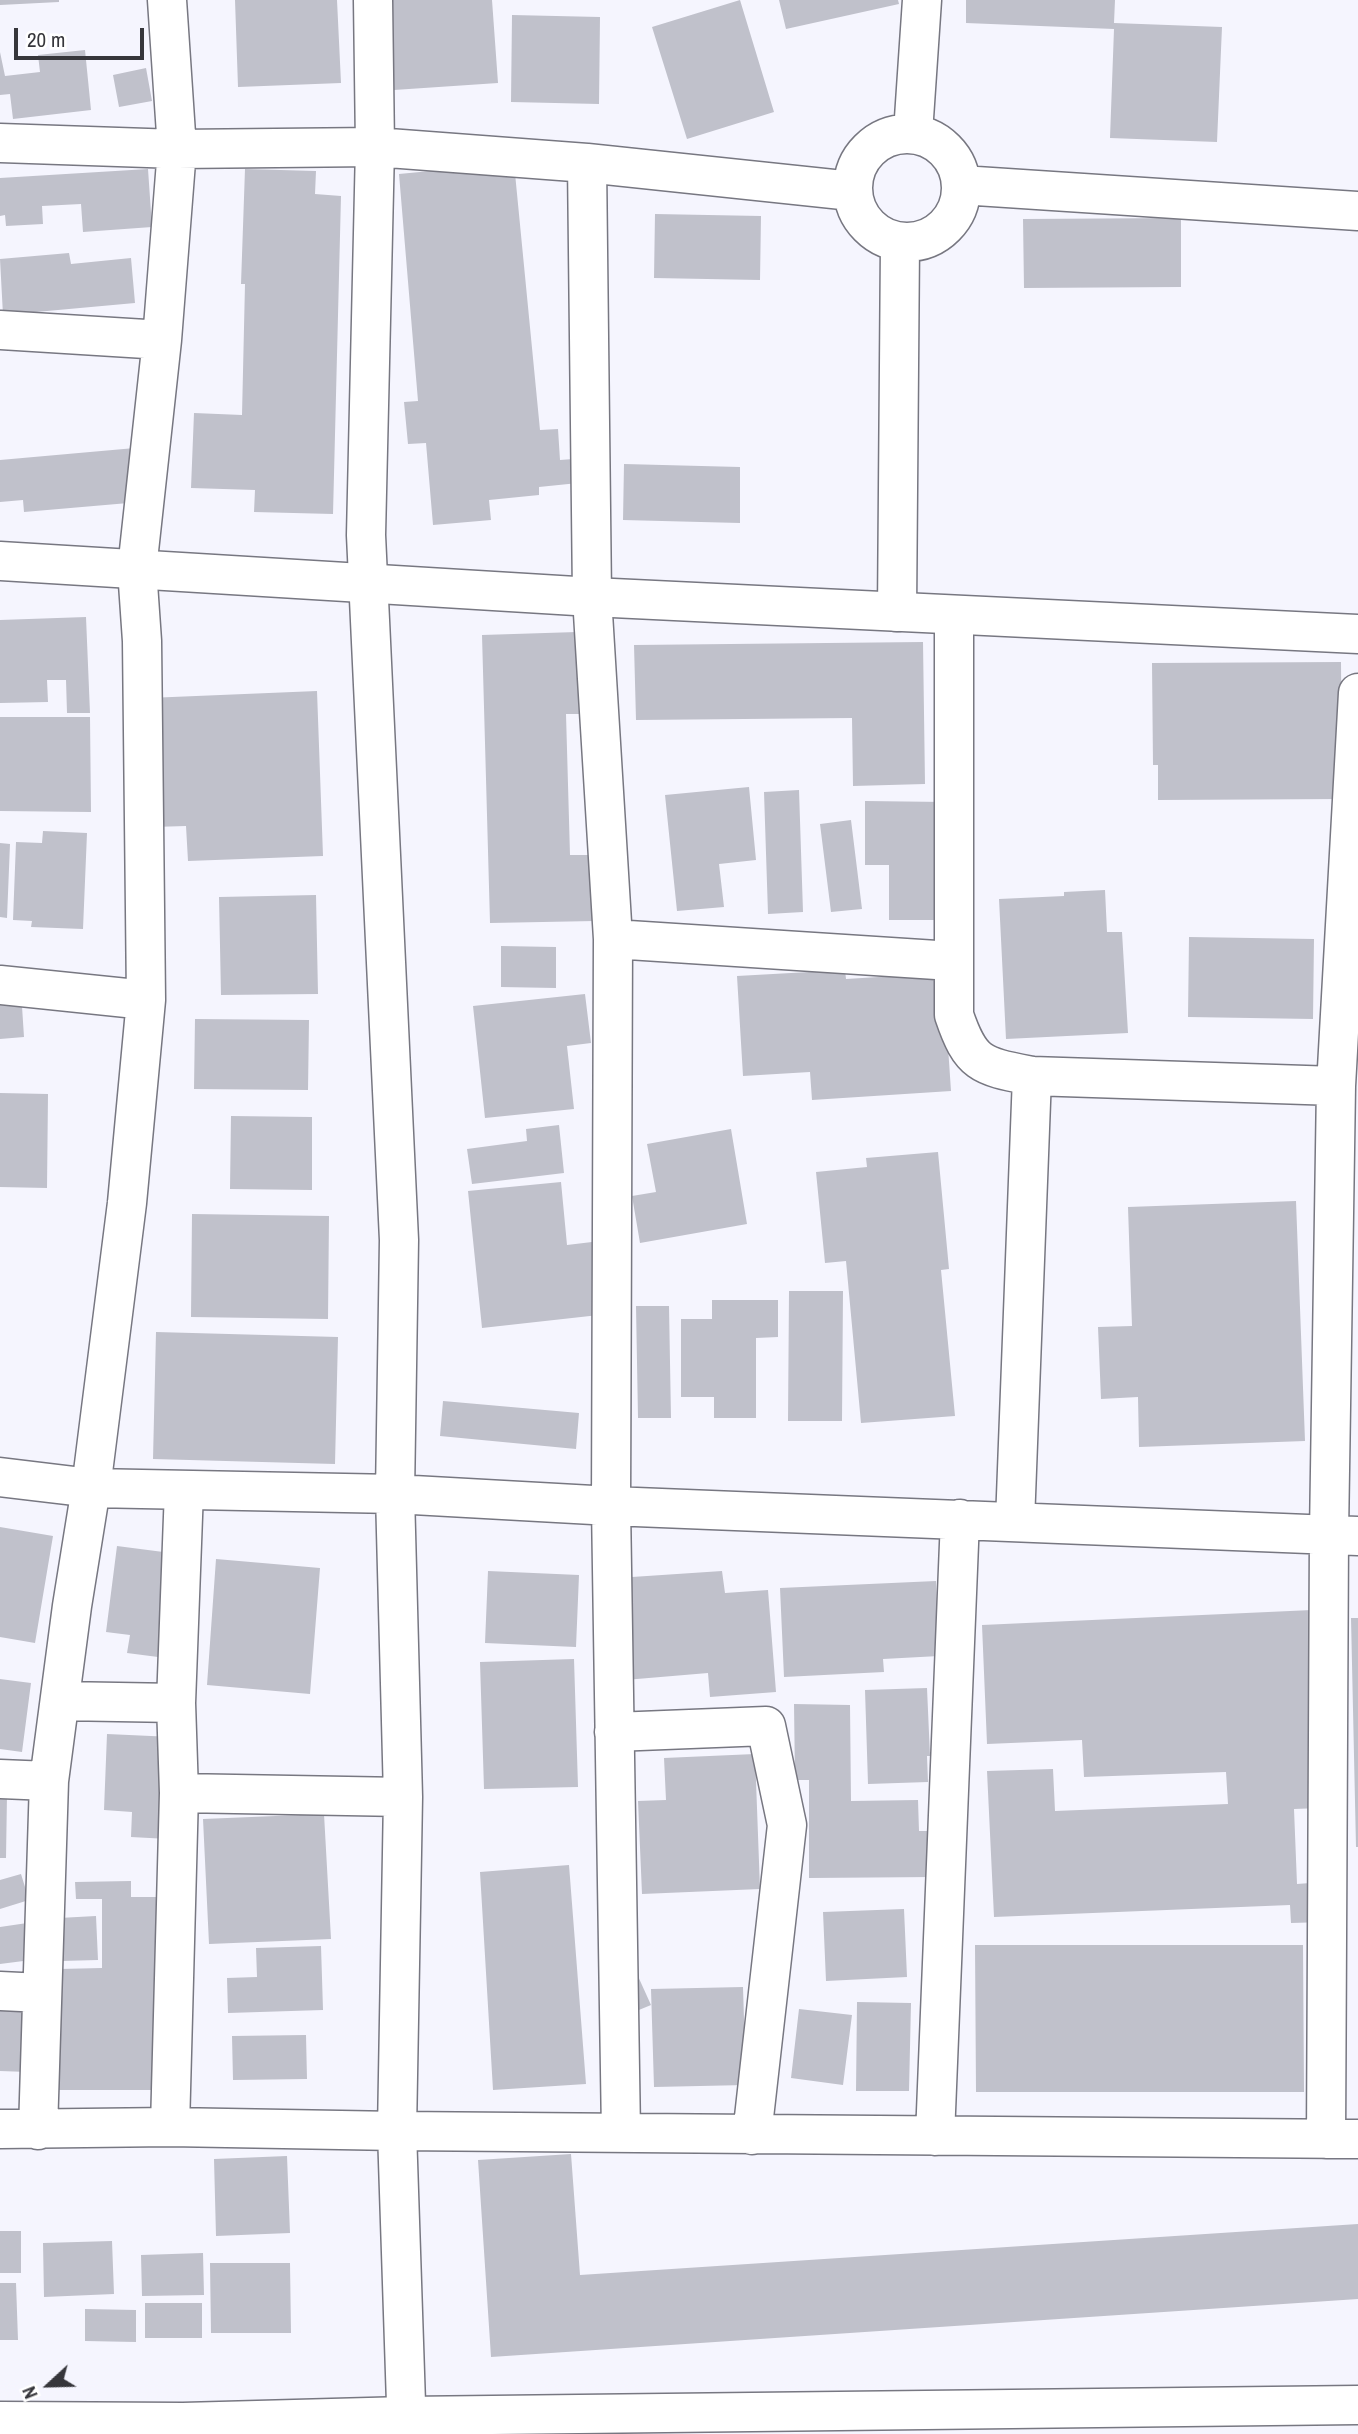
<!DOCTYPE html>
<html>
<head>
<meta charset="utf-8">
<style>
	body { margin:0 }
	#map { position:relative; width:1358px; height:2434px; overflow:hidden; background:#f5f5fe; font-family:"Archivo Narrow",sans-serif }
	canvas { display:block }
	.north { position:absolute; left:14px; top:2350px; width:70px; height:70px; -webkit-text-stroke:5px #fff; paint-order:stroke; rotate:248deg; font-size:19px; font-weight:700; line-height:28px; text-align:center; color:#36363b }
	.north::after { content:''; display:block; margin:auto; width:24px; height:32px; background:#36363b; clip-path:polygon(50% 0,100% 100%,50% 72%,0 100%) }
	.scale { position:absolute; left:14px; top:28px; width:130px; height:32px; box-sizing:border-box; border:4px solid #36363b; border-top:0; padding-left:9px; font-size:21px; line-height:24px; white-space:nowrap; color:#36363b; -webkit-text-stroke:5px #fff; paint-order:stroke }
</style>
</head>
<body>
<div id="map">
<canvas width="1358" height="2434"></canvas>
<div class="north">N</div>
<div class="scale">20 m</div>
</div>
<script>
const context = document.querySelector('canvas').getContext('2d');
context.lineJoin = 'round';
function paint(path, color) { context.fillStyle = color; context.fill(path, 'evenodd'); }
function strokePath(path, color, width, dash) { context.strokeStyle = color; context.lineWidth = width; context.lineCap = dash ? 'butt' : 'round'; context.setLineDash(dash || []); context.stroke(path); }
paint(new Path2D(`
	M0,0h59v2l-59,3z
	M235,0h102l4,83 -103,4z
	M387,0h105l6,83 -104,7z
	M740,0l34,112 -87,27 -35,-112z
	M779,0h119l1,4 -113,25z
	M966,0h149l-1,23 108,4 -5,115 -107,-4 4,-109 -148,-6z
	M512,15l88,2 -1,87 -88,-2z
	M85,50l6,60 -78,9 -3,-25 -10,1v-43l5,24 35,-4 -2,-17z
	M146,68l6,33 -33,6 -6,-32z
	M514,163l26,267 18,-1 2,31 26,-2 2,24 -49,5v8l-50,5 2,20 -58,5 -7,-82 -18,1 -4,-42 14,-1 -19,-227z
	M148,169l4,58 -69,5 -2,-28 -39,2 1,18 -37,2 -1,-11 -5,1v-38z
	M245,169l71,2 -1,23 26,2 -8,318 -79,-2 1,-22 -64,-2 3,-75 48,2 3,-131h-4z
	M655,214l106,2 -1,64 -106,-2z
	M1181,218v69l-157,1 -1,-69z
	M69,253l2,11 60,-6 4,45 -132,12 -3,-56z
	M135,448l5,54 -116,10 -1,-12 -23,2v-42z
	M624,464l116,3v56l-117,-3z
	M86,617l4,96h-23l-1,-33h-19l1,22 -48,1v-83z
	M577,632l2,82h-13l4,141h22l3,66 -105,2 -8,-288z
	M923,642l2,142 -72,2 -1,-68 -216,2 -2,-75z
	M1341,662l1,137 -184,1v-35h-5l-1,-102z
	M317,691l6,165 -135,5 -2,-35 -33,1 -5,-129z
	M0,717h90l1,95 -91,-1z
	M749,787l7,73 -37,4 5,43 -47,4 -12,-116z
	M799,790l4,122 -35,2 -4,-122z
	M865,801l80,1v118h-56v-55h-24z
	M851,820l11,89 -31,3 -11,-88z
	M43,831l44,2 -4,96 -52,-2 1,-6 -19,-1 3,-78 26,1z
	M0,843l10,1 -3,74 -7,-1z
	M1105,890l2,42h15l6,101 -122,6 -7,-140 65,-3v-4z
	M316,895l2,99 -97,1 -2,-98z
	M1189,937l125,2 -1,80 -125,-2z
	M501,946l55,1v41l-55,-1z
	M845,970l1,9 97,-6 8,118 -139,9 -2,-28 -67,4 -6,-100z
	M21,991l3,46 -24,2v-47z
	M585,994l6,49 -24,3 7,63 -89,9 -12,-112z
	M195,1019l114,1 -1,70 -114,-1z
	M0,1093l48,1 -1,94 -47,-1z
	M231,1116l81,1v73l-82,-1z
	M559,1125l5,48 -92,11 -5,-35 60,-8 -1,-12z
	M731,1129l16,95 -107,19 -8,-47 24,-4 -9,-48z
	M938,1152l11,117 -8,1 14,146 -94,7 -15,-162 -21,2 -9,-91 51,-5 -1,-9z
	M561,1182l6,63 25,-3 7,73 -117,13 -14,-137z
	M1296,1201l9,240 -166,6 -1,-50 -37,2 -3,-72 34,-1 -4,-119z
	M192,1214l137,2 -1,103 -137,-2z
	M789,1291h54l-1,130h-54z
	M712,1300h66v37l-22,1v80h-42v-21h-33v-78h31z
	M636,1306h33l2,112h-33z
	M156,1332l182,5 -3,127 -182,-5z
	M443,1401l136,12 -3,36 -136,-13z
	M0,1527l53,9 -18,107 -35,-6z
	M117,1546l54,7 -13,104 -31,-4 3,-18 -24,-3z
	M216,1559l104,9 -10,126 -103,-9z
	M488,1571l91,4 -3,72 -91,-4z
	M722,1571l3,22 43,-3 8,102 -66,5 -2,-24 -83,7 -8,-102z
	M936,1581l3,75 -56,3 1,13 -100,5 -4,-89z
	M1312,1610l9,198 -27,1 3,75 26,-2 2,40 -34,1 -1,-18 -296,12 -7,-146 66,-2 2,42 173,-7 -2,-32 -142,5 -2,-37 -95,4 -5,-119z
	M1351,1618h7v229h-2z
	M574,1659l4,128 -94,2 -4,-127z
	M0,1679l31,4 -9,69 -22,-3z
	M927,1688l3,68h-3l1,26 -60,2 -3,-94z
	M794,1704l56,1 1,96 67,-1 1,31h15v46l-125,1v-98h-14z
	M107,1734l66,3 -5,102 -37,-2 1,-25 -28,-2z
	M755,1754l5,135 -118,5 -4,-93 28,-1 -2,-42z
	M0,1794l7,1 -1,63h-6z
	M324,1814l7,125 -122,5 -6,-125z
	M569,1865l17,219 -93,6 -13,-218z
	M21,1874l8,26 -29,9v-29z
	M131,1881v16h28l1,193h-105l4,-121 43,-1v-69h-26l-1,-17z
	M904,1909l3,68 -81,4 -3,-69z
	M96,1916l2,44 -37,1 -2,-43z
	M34,1922l5,37 -39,5v-37z
	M975,1945h328l1,147h-328z
	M321,1946l2,64 -95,3 -1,-35 30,-1 -1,-29z
	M637,1974l14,31 -17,7z
	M743,1987l3,98 -92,2 -3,-98z
	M857,2002l54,1 -2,88h-53z
	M0,2007h28v65l-28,-1z
	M799,2009l53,6 -9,70 -52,-7z
	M306,2035l1,44 -74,1 -1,-44z
	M571,2154l9,121 778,-51v75l-867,58 -13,-197z
	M287,2156l3,77 -74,3 -2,-77z
	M0,2231h21v42h-21z
	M112,2241l2,53 -70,3 -1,-54z
	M203,2253l1,42 -62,1 -1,-41z
	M210,2263h80l1,70h-80z
	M0,2283h16l2,57h-18z
	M145,2303h57v35h-57z
	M85,2309l51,1v32l-51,-1z`), '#c0c1cb');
const minor = new Path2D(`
	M373,0l2,147 -9,388 33,705 -4,254 8,303 -6,334 10,303
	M913,133l9,-133
	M853 188a54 54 0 1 1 108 0a54 54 0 1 1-108 0Z
	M0,143l177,6 198,-2 212,16 265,28
	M587,163l5,434 21,342 -2,567 10,627
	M961,185l397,26
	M0,330l162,10
	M897,612l3,-369
	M954,616v399c17,50 27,51 78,61
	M613,939l339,22
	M0,985l146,15
	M0,1477l91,11 304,6 216,12 747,30
	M1015,1522l17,-446 304,10
	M60,1701l116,2
	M614,1732l152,-6 21,99 -35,310
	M0,1779l49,2
	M179,1793l224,4
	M0,1991l42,2
	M170,2127l9,-334 -3,-90 8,-213
	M0,2129l170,-2 227,4 961,8
	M38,2130l11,-349 23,-175 19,-118 36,-285 19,-203 -4,-359 -5,-72 25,-229 15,-191 -10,-149
	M935,2136l25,-617
	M1326,2139l3,-605 7,-448 22,-393`);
const tertiary = new Path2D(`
	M0,561l592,36 766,37
	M0,2421l183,1 223,-6 952,-11`);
strokePath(minor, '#777781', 41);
strokePath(tertiary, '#777781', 41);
strokePath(minor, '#fff', 38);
strokePath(tertiary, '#fff', 38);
</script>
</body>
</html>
